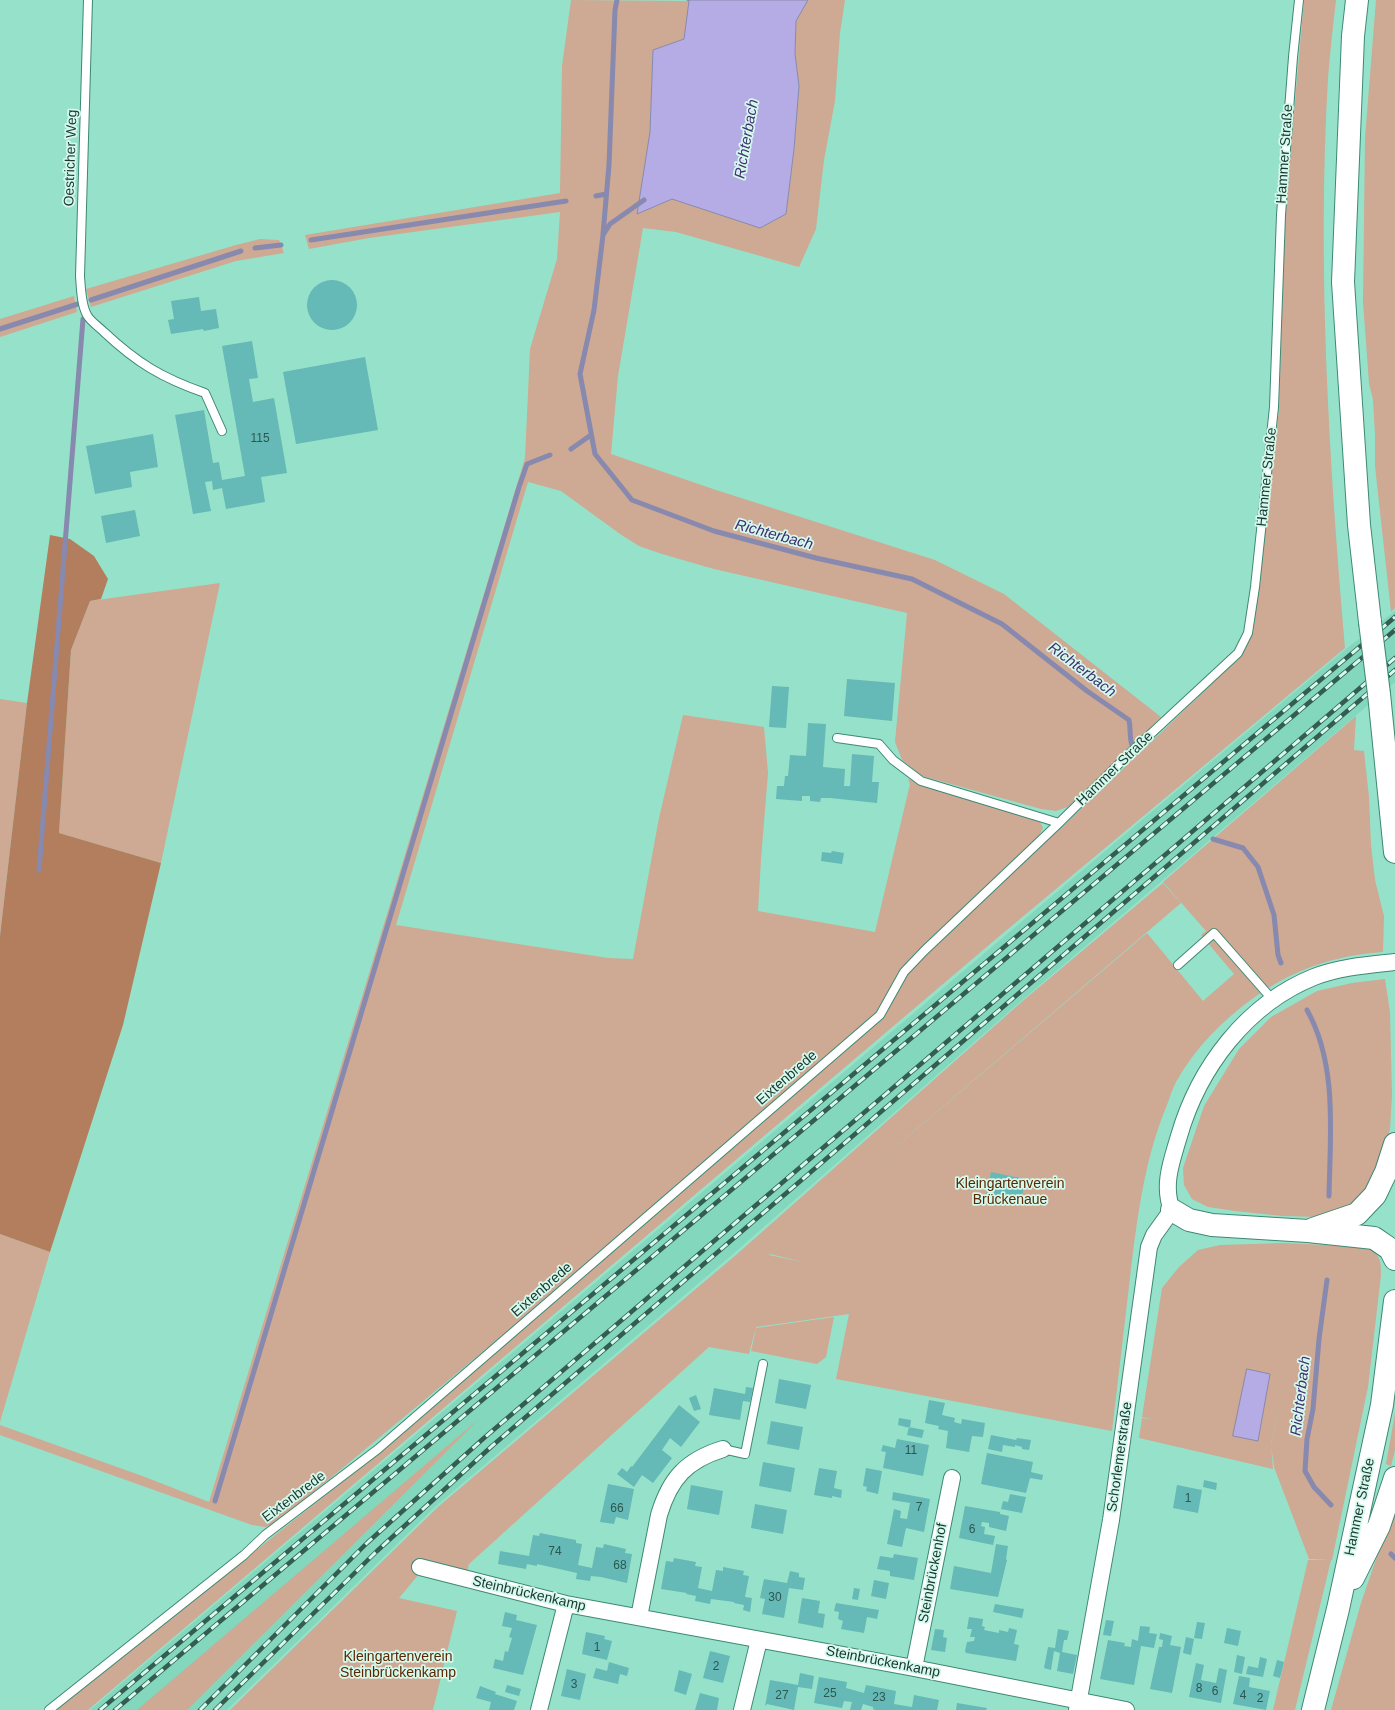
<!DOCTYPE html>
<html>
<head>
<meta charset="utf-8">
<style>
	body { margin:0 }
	canvas { display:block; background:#96e1c9 }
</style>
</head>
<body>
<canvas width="1395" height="1710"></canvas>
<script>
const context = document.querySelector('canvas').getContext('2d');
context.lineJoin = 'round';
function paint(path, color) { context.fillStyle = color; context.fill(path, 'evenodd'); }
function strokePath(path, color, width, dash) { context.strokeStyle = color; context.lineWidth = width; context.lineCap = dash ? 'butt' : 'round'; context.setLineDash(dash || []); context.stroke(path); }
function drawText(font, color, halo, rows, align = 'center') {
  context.font = font + ' Helvetica,sans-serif'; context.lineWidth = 3.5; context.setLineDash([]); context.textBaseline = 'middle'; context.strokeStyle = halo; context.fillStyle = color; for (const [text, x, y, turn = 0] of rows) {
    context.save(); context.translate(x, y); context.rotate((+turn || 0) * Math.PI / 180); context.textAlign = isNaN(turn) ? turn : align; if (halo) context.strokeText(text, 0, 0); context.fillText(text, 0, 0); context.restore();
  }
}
paint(new Path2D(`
	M1395,611v71l-375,320 -287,252 -297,252 -209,204h-137l1059,-896 197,-165z`), '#82d7bd');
paint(new Path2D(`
	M571,0l118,1 -5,38 -31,11 -3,82 -13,82 35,-15 88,29 26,-14 8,-65 5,-63 -4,-32 1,-33 12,-21h37l-5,33 -5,68 -11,59 -8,69 -17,38 -123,-35 -33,-4 -25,148 -7,78 105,36 219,70 69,34 157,123 -93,90 -12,4 -15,-2 -119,-33 -20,-16 -7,-18 12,-129 -193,-44 -52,-15 -23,-8 -19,-12 -59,-43 -33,-9 -132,443 212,33 25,1 26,-141 24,-103 81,12 4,46 -7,86 -3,52 117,21 35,-148 -2,-5 127,39 5,4 3,6 -6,11 -136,130 -24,44 -379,326 -224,186 -9,2 -13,-2 -252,-90v-10l145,52 64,25 316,-1044 5,-109 27,-90 3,-47 -191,26 -60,11 -4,-14 255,-42 2,-127z
	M1304,0h32c-3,26 -6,52 -8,78 -11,190 1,381 17,570l-349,291 -908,771h-33l326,-259 502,-434 24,-42 20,-21 96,-94 39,-33 132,-126 47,-46 12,-22 6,-45 20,-179 6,-194z
	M1376,0h19v608l-4,4 -16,-146v-32l-2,-34 -4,-17 -6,-81 2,-164z
	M260,239l19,1 5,13 -48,8 -145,46 -5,-18 150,-44z
	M74,296l3,16 -77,25v-18z
	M220,583l-59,280 -102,-30 12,-183 19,-49z
	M0,699l27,4 -27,233z
	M1356,716l-2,34 10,1 5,46 2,48 4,35 9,36 -1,36c-48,3 -91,18 -131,47 -30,22 -57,49 -76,83 -4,7 -6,15 -9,23 -23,55 -30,114 -37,173 -6,51 -12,102 -18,153l-276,-52 13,-65 -93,13 -7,27 -40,-7 -240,217 -4,14 -41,-10 -25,30 58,13 -24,99h-203l209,-204 297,-251 289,-256 138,-116 18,20 -412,352 38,8 -37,-9 377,-321 56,68 31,-27 -33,-39 5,-4 -43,-49z
	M1385,979l5,33 2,84 -2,33 -5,23 -23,46 -15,10 -28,9 -36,-1 -48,-5 -27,-4 -16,-8 -8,-14 -1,-17 21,-62 35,-57 32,-32 46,-26 35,-8z
	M0,1234l50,18 -50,170z
	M1284,1243l83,4c14,9 14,13 14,28l-13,112 -36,173 -23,-1 -35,-92 -3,-22 18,-83 -18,82 2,25 -134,-31 3,-20 13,2 -13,-3 20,-129 17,-21 19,-17 22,-5z
	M834,1317l-8,40 -9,7 -66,-13 5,-23z
	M1395,1413v37l-4,16 -5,-2z
	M479,1419l-292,291h-50z
	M1395,1504v206h-64l30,-107z
	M1308,1560h23l-36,150h-22z`), '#cea993');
paint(new Path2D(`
	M50,535l20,4 24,17 14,23 -7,20 -11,2 -19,49 -12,183 102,30 -38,162 -73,227 -50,-18v-298l27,-233z`), '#b37e5d');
const water = new Path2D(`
	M687,0h121l-12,21 -1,33 4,32 -5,63 -8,65 -26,14 -88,-29 -35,15 13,-82 3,-82 31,-11 5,-38z
	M1247,1369l23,5 -12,67 -25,-5z`);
paint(water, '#b6ace5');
strokePath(water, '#8789ae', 1);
strokePath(new Path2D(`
	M596,196l10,-2
	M644,200l-34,24 -7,11 -9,75 -14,64 15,80 37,46 82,31 102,27 96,21 90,45 85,67 42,29c2,9 0,16 3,25
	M603,234l6,-69 6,-155 2,-10
	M311,240l255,-39
	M255,248l26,-3
	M91,300l150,-49
	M0,329l81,-26
	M571,449l20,-14
	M1213,839l30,9 15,19 16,48 4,40 3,8
	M39,870l44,-551
	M1307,1010c31,55 23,126 22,186
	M1327,1280l-8,59 -6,70 -6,30 -2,32 9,16 17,18
	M215,1501l304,-1014 8,-23 23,-9
	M1391,1554l4,4`), '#8789ae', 5);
paint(new Path2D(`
	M307 305a25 25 0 1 1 50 0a25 25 0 1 1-50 0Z
	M199,297l2,14 15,-2 3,19 -15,3 -1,-2 -32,5 -3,-14 6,-1 -3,-18z
	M252,341l6,37 -9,1 4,23 21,-4 13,75 -26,4 4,25 -39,7 -4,-21 -9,2 -1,-9 -7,1 6,29 -18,3 -18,-99 29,-5 9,53 6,-1 3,18 23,-4 -23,-130z
	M365,357l13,73 -82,14 -13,-72z
	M153,434l5,33 -28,5 2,15 -37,7 -9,-48z
	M135,510l5,26 -34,7 -5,-27z
	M847,679l48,4 -3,38 -48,-5z
	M772,686l17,1 -3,41 -17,-1z
	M808,723l18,1 -3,43 22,2 -1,17h6l2,-32 22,2 -2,26h7l-2,21 -47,-5h-9l-1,4 -10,-1v-5h-8v5l-26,-2 1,-13h7l1,-10h3l2,-21 16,1z
	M832,851l12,2 -2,11 -21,-3 1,-9 9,1z
	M991,1172l34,7 -4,23 -35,-7z
	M779,1379l32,6 -5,24 -31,-6z
	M746,1387l7,1 -3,14 -7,-1 -3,19 -31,-5 5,-27 31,6z
	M696,1395l5,14 -7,2 -5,-13z
	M929,1400l16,3 -3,12 13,3 -1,4 7,2 1,-5 23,4 -2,14 -11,-1 -3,16 -23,-4 2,-17 -10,-2 1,-3 -14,-3z
	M679,1405l21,17 -19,25 -11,-9 -8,12 10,8 -19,25 -11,-8 -8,12 -17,-13 5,-6 5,4 4,-6 1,1z
	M899,1418l12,2 -1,8 -12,-3z
	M771,1421l32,6 -4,23 -32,-6z
	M909,1427l15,3 -2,8 -15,-3z
	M991,1435l25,5 1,-2 14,2 -2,10 -7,-1v-2l-7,-2v2l-12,-2 -1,7 -14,-3z
	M897,1439l32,6 -6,31 -40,-8 3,-16 -5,-1 2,-6 12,3z
	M987,1453l46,9 -2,10 12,3 -1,5 -12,-2 -4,15 -45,-9z
	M763,1462l32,6 -4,24 -32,-6z
	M819,1468l18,3 -3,17 8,2 -1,8 -9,-2v2l-18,-3z
	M866,1468l16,3 -4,23 -12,-3 1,-4 -4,-1z
	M1204,1480l13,3 -1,7 -13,-3z
	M608,1484l26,5 -6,31 -12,-3 -2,7 -14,-2z
	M691,1485l32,6 -4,24 -32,-6z
	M1177,1485l25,5 -4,23 -25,-5z
	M893,1492l37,7 -6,33 -18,-4 -4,19 -15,-3 7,-35 7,2 -1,7 7,1 3,-16 -18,-3z
	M1010,1494l16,3 -4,16 -21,-4 2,-8 5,1z
	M755,1504l32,6 -4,24 -32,-6z
	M965,1506l35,6v2l9,2 -3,15 -17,-4v-4l-7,-1 -1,4 4,1 -1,7 11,2 -2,9 -34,-7z
	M540,1533l36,7v3l6,1 -4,21 14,3 4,-21 7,1 1,-4 22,5 -1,4 7,1 -5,29 -26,-6 -10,-1 -1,5 -14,-2 1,-6 -40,-9v2l-10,-2 -1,5 -28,-5 2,-13 29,5 4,-21 6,1z
	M996,1544l12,2 -2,13 1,1 -9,37 -48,-8 4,-23 37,7z
	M894,1554l24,4 -4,22 -24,-4v-5l-13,-2 3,-13 13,2z
	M674,1558l22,4 -1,4 7,1 -4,21 14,3 4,-21 7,1v-4l21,4 -1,4 6,1 -4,21 7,1 -2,14 -7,-2 1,-5 -10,-2v-1l-23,-3 -1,5 -15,-3 1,-5 -10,-2 1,-1 -26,-4 5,-28 7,1z
	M790,1571l9,2v4l6,1 -2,12 -14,-2 -5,30 -22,-4 3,-15 -5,-1 4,-19 23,4z
	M874,1580l15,3 -3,16 -15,-3z
	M854,1588l6,1 -2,11 -6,-1z
	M802,1598l18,3 -2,12 7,1 -2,14 -25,-5z
	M836,1603l43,7 -2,9 -10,-2 -3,16 -23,-4 2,-8 -5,-2 1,-7 -5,-1z
	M995,1604l29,5 -2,9 -29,-6z
	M505,1612l12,3 -1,5 21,5 -14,50 -30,-7 2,-9 8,2 2,-10 3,1 4,-14 -3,-1 3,-9 -10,-2z
	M969,1617l14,2 -1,7 3,1 -1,3 15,3v-3l9,2 1,-4 8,2 -3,14 5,1 -3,16 -50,-8 -1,-2 2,-9 7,-1 1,-4h-5l2,-8h-5z
	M1106,1620l8,1 -3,15 -8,-1z
	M1197,1622l8,1 -3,16 -8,-1z
	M1140,1626l10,1 -1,6 8,1 -3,14 -13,-2 -7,39 -34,-6 8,-39 17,3 -1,3 7,1 1,-8 6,2z
	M1227,1628l14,3 -3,15 -14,-3z
	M935,1629l9,1 -1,7 4,1 -2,14 -14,-2z
	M1058,1629l11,2 -2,9h-3l-2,12 15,3 -4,19 -16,-3 3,-18 -6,-2 -3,19 -7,-2 4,-21 7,1z
	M586,1632l19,4 -1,3 8,2 -5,19 -25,-6z
	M1160,1633l12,3 -2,9 11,2 -9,46 -22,-4 9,-42h3l1,-7 -4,-1z
	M1186,1637l8,2 -3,16 -8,-2z
	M710,1651l20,5 -7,27 -20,-5z
	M1237,1655l8,2 -3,17 -8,-2z
	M1260,1657l7,2 -4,18 -17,-3 2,-8 10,2z
	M1277,1660l7,2 -4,16 -7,-2z
	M609,1662l20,6 -2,8 -7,-2 -2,10 -25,-6 3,-10 11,3z
	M1196,1663l8,2 -3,15 15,3 3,-15 8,2 -6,33 -32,-6z
	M567,1669l19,5 -6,26 -19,-4z
	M679,1670l13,4 -6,21 -12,-4z
	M800,1673l14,3 -2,13 -14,-2 -4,23 -27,-6 -2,2 5,-26 28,5z
	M1239,1676l11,2 -1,9 21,4 -4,19 -33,-6z
	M819,1677l28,5 -1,6 18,5 2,-8 30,6 -2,13 18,3 2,-12 25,5 -2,10h-62l-2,-1v-2l-10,-3 -2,6h-11l2,-8 -8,-1 -2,7 -28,-5z
	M507,1685l14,4 -2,7 -14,-4z
	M480,1686l16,6 -1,2 22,7 -3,9h-25l2,-8 -15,-4z
	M700,1693l19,5 -2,12h-22z
	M957,1703l30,5 -1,2h-30z`), '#65b9b6');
const service = new Path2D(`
	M88,0l-8,276c1,12 1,28 7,39 3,6 12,12 17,17 33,31 58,46 101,61l17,38
	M837,738l42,6 14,16 28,21 138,42
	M1178,965l36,-32 58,66
	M723,1449l22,5 18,-90
	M49,1710l195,-155 21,-20 113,-86 502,-434 24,-43 20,-21 135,-128 69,-68 110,-102 10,-20 7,-46 19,-180 7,-192 12,-158 6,-57`);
const minor = new Path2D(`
	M420,1567l146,37 348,64 212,42
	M639,1617l20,-102c11,-37 28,-55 64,-66
	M914,1668l38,-190
	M539,1710l27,-106
	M742,1710l17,-70
	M1077,1710l34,-190 38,-273 5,-12 18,-25c-10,-25 0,-50 7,-74 20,-69 68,-132 135,-159 26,-10 54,-12 81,-15`);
const secondary = new Path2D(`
	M1357,0l-4,36 -10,246 16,243 11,97
	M1379,694l16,158
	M1172,1210l17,10 23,5 96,6 66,7 16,11 5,10
	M1313,1229l44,-15 18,-19 11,-23 9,-28
	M1353,1578l26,-52 16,-48
	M1313,1710l25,-101 44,-204 13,-104`);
strokePath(service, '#3e8974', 10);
strokePath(minor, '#3e8974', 18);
strokePath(secondary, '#3e8974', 24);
strokePath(service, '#fff', 8);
strokePath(minor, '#fff', 16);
strokePath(secondary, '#fff', 22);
const rail = new Path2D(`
	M100,1710l1295,-1093
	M115,1710l1280,-1080
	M200,1710l167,-167 117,-105 911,-780
	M215,1710l162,-159 115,-105 903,-776`);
strokePath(rail, '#345d51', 4.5);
strokePath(rail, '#d5f9ed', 3, [9]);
const secondaryBridge = new Path2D(`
	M1370,622l9,72`);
strokePath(secondaryBridge, '#3e8974', 24, []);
strokePath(secondaryBridge, '#fff', 22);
drawText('12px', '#2b5850', null, [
	["115",260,439],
	["11",911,1451],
	["1",1188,1499],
	["7",919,1508],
	["66",617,1509],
	["6",972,1530],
	["74",555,1552],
	["68",620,1566],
	["30",775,1598],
	["1",597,1648],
	["2",716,1667],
	["3",574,1685],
	["8",1199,1689],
	["6",1215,1692],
	["25",830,1694],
	["27",782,1696],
	["4",1243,1696],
	["23",879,1698],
	["2",1260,1699]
]);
drawText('14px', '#18372e', '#d5f9ed', [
	["Hammer Straße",1285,154,-86],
	["Oestricher Weg",71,158,-88],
	["Hammer Straße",1267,477,-84],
	["Hammer Straße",1115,769,-44],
	["Eixtenbrede",787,1078,-41],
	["Eixtenbrede",542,1290,-41],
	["Schorlemerstraße",1120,1457,-82],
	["Eixtenbrede",294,1497,-37],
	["Hammer Straße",1360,1507,-78],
	["Steinbrückenhof",933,1573,-79],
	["Steinbrückenkamp",529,1594,13],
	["Steinbrückenkamp",883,1662,11]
]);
drawText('14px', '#592700', '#d5f9ed', [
	["Kleingartenverein",1010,1184],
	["Brückenaue",1010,1200],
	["Kleingartenverein",398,1657],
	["Steinbrückenkamp",398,1673]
]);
drawText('italic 15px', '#402e71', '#d5f9ed', [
	["Richterbach",747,139,-80],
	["Richterbach",774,535,15],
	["Richterbach",1082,670,37],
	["Richterbach",1301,1396,-83]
]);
</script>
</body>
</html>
